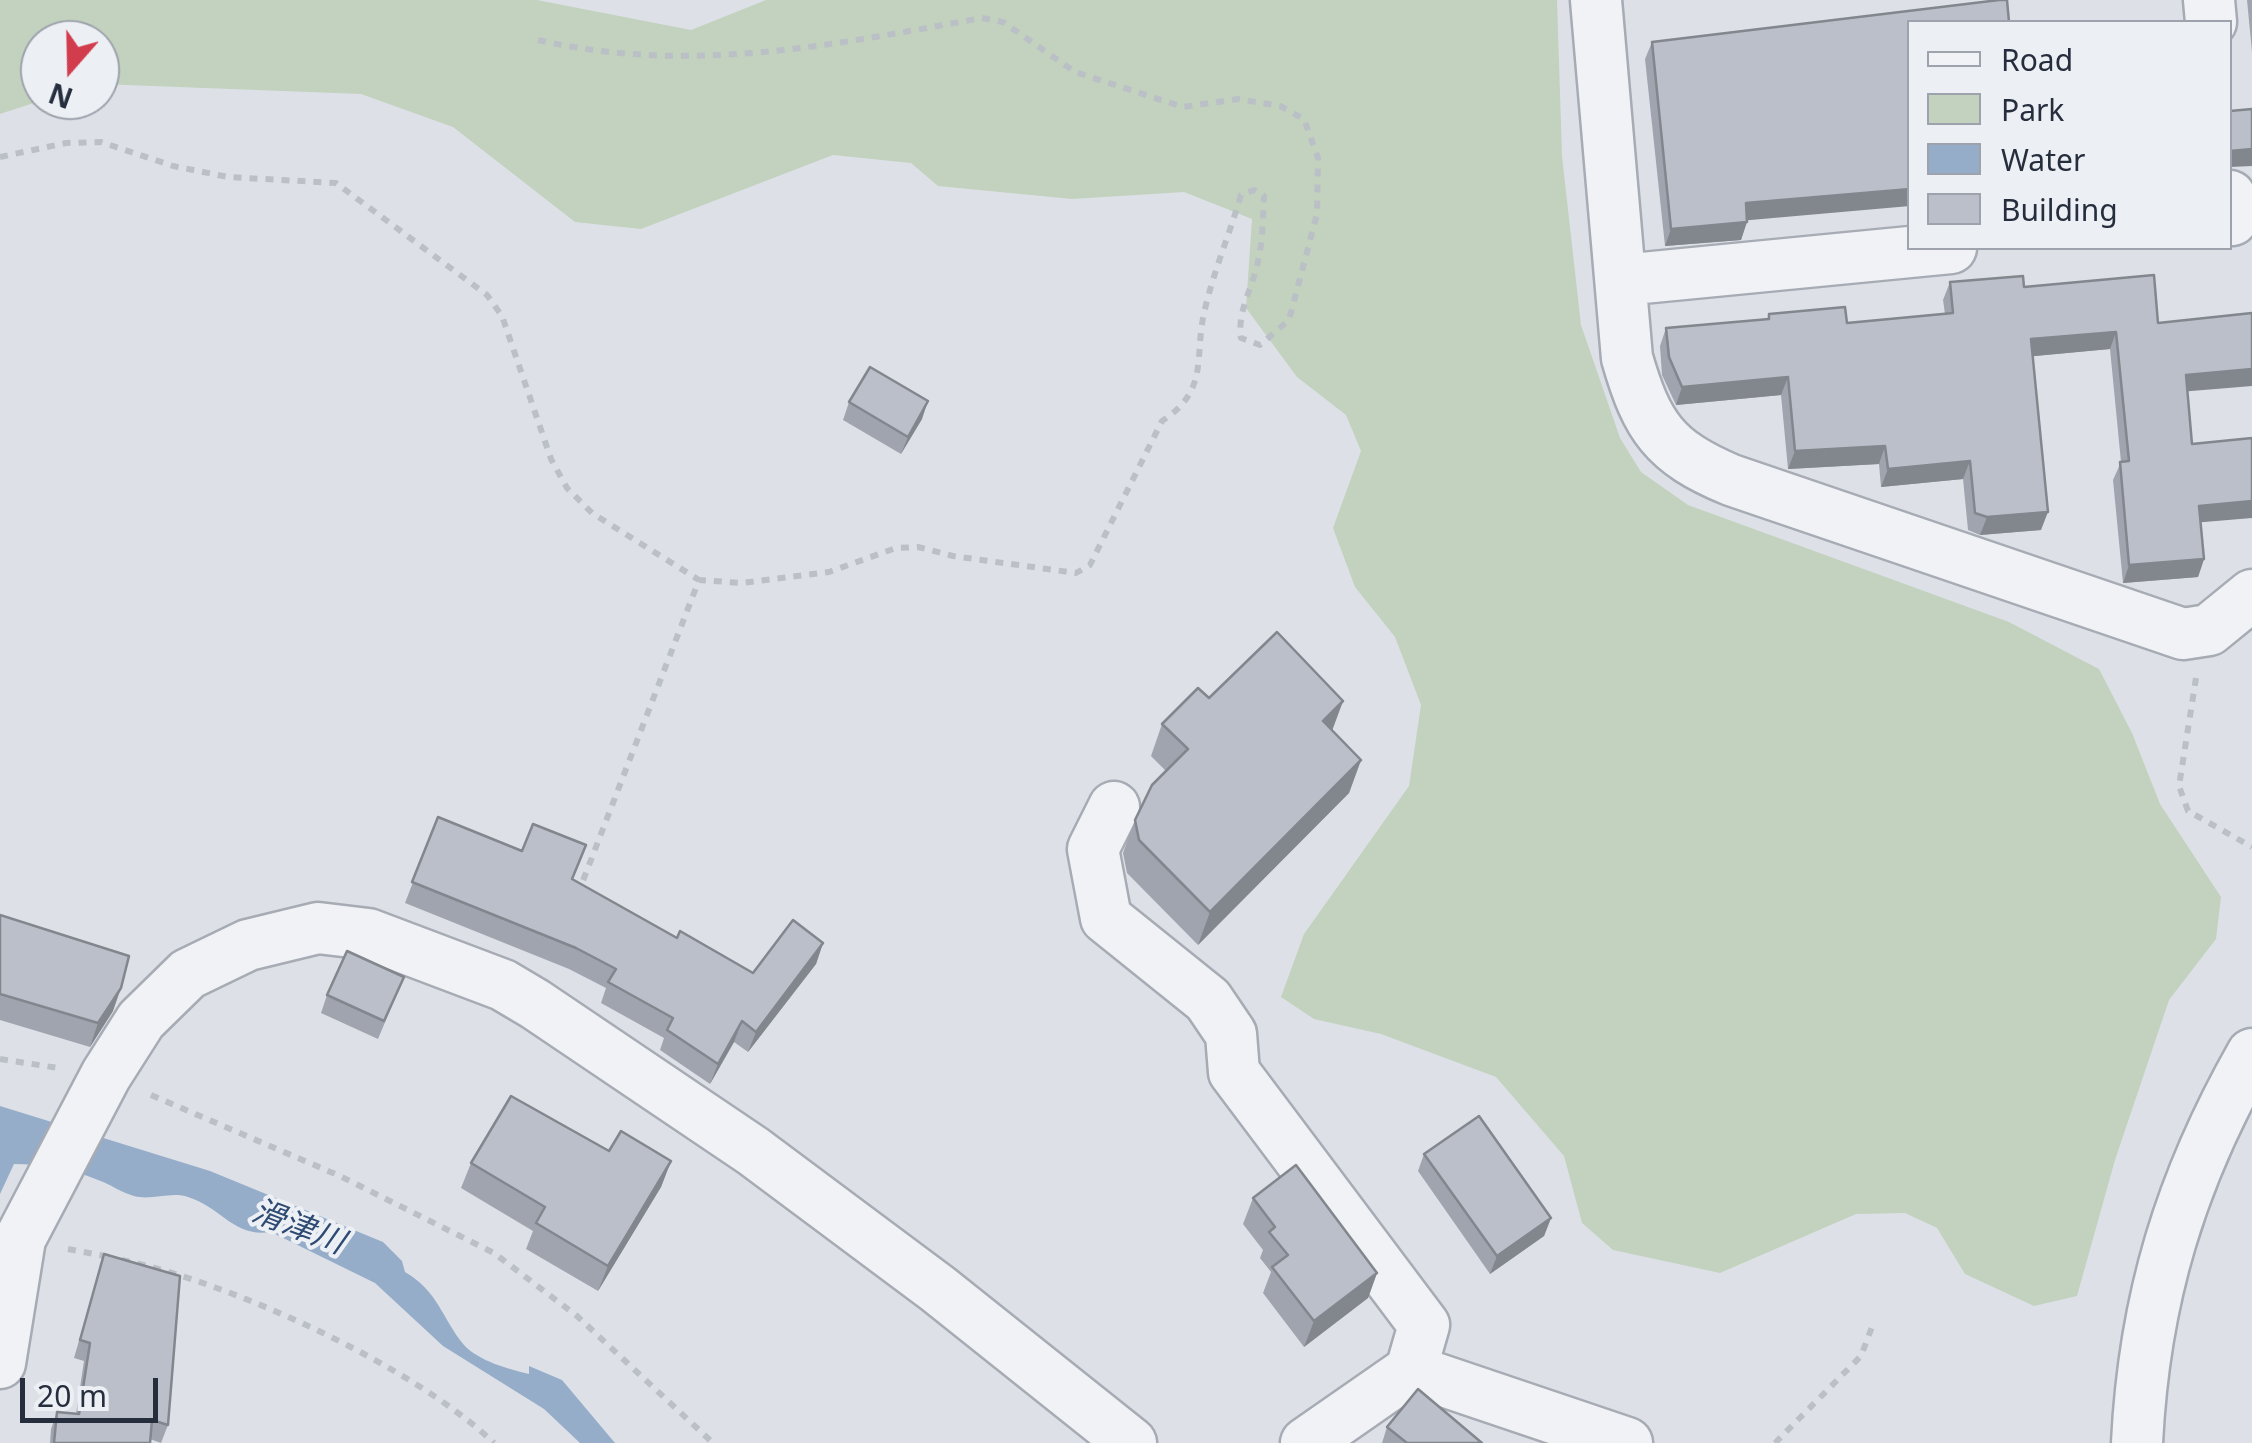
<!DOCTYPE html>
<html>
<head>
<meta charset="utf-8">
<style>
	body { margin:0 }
	#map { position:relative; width:2252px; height:1443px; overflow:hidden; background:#dde1e7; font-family:"Noto Sans",sans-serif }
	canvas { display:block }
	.legend { position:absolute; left:1907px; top:20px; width:325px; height:230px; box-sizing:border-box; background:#ecf0f5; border:2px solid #9da2ac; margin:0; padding:12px 18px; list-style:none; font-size:30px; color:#262e3e }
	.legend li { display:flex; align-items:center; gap:20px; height:50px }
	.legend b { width:50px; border:2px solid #9da2ac }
	.north { position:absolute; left:20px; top:20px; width:100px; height:100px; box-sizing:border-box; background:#ecf0f5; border:2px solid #9da2ac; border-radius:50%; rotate:200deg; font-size:28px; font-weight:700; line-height:40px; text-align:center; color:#262e3e }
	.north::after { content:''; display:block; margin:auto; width:35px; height:45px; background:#d23d4d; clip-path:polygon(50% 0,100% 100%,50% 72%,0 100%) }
	.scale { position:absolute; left:20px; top:1378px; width:138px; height:45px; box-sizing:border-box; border:5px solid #262e3e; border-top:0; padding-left:12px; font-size:30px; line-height:35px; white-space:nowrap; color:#262e3e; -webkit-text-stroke:8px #ecf0f5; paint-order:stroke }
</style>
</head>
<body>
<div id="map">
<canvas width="2252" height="1443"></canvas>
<ul class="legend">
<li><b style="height:12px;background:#f0f2f6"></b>Road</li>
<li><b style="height:28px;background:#c2d2be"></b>Park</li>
<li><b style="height:28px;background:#96adc9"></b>Water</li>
<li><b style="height:28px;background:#babfca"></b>Building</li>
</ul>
<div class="north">N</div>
<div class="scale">20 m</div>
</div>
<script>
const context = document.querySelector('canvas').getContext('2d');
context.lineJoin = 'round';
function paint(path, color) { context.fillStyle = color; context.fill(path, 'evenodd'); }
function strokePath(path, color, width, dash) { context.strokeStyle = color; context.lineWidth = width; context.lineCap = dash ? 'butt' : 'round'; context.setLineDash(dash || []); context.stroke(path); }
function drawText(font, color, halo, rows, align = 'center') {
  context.font = font + ' "Noto Sans","Noto Sans JP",sans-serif'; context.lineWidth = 8; context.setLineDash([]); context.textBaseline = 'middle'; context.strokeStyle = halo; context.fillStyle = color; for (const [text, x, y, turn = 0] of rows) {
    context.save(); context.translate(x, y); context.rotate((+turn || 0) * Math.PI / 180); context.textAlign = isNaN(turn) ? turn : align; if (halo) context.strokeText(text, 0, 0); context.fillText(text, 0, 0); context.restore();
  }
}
paint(new Path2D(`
	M0,0h537l154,30 75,-30h791l5,156 19,169 39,113 21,34 47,33 321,117 90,47 33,64 28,71 61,93 -5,42 -47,61 -54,160 -38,136 -43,10 -69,-32 -28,-46 -32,-15 -49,1 -136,59 -107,-23 -31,-27 -18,-67 -68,-79 -115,-43 -67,-15 -33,-22 23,-63 105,-148 12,-81 -26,-68 -40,-50 -22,-59 28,-77 -15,-36 -49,-38 -51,-69 6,-89 -68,-27 -112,7 -134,-13 -27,-23 -78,-8 -192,74 -66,-7 -122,-95 -92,-33 -261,-10v-44h-60l3,60 -43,14z`), '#c2d2be');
paint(new Path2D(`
	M0,1106l210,65 173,71 19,19 3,11c34,20 36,45 59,73 15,16 44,24 65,29v-8l33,14 53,63h-35l-36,-34 -101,-63 -68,-63 -104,-51c-37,6 -50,-25 -83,-35 -17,-6 -37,4 -54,-1 -12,-3 -24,-12 -36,-16 -25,-11 -56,-16 -84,-16l-14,30z`), '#96adc9');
const minor = new Path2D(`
	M1596,0l31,358c20,69 37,94 104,122l452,154 26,-4 43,-35
	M2209,0l2,22
	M2230,196l2,24
	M1622,280l329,-32
	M1114,807l-21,42 13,69 102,82 23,34 3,38 190,253 -13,45 -105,73
	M0,1363l20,-124 86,-164 35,-55 47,-46 60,-29 70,-17 50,6 135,51 32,19 218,147 185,138 193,154
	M1411,1370l216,73
	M2137,1443c7,-144 44,-264 115,-389`);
strokePath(minor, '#a6abb4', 55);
strokePath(new Path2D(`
	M538,40c153,35 293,5 444,-22l21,4 72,50 108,35 55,-8 42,7 24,13 14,39 -1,56 -28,106 -29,25 -19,-7c-4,-28 12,-50 17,-77 5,-21 5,-44 6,-65l-10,-6 -13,5c-11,38 -27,75 -36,114 -12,47 6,80 -43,112l-72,144 -14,8 -123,-17 -35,-9 -22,1 -67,24 -87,11 -43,-3
	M0,157l66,-14 35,-1 72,24 55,11 108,6 151,112 15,21 49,143 16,29 25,25 107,67 -120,311
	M2196,678l-17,108 9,25 64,36
	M0,1059l58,9
	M151,1095l189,81 154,77 83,63 136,127
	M68,1249l42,8
	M122,1260c110,23 290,105 372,183
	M1775,1443l86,-87 12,-32`), '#bbbfc6', 6, [8, 8]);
strokePath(minor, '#f0f2f6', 50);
paint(new Path2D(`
	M2247,0h5v52z
	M1652,42l95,178 -6,20 -76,6 -20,-187z
	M1950,282l74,5 134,36 29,69 17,167 -6,18 -75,6 -10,-103 8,-18 -11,-113 -77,7 8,174 -61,5 -12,-5 -5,-51 -82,8 -2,-23 -91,5 -7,-74 -105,10 -14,-30 -2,-29 6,-18 101,-9 2,-5 78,9 98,-9 -2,-14z
	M849,402l73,17 -21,35 -58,-34z
	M1209,698l134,3 -11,30 29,29 -12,33 -151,152 -71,-72 -4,-20 12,-33 31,-49 -15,-15 11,-32z
	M438,817l135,63 104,58 76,35 70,-30 -7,21 -68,88 -14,-10 -24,42 -50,-34 4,-12 -63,-35 5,-15 -37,-19 -164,-66z
	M0,915l113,96 -23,36 -90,-27z
	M404,977l-26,62 -57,-26 6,-18z
	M609,1151l62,10 -10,26 -63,104 -72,-42 7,-18 -72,-43 10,-25z
	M1424,1154l127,64 -7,18 -54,38 -72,-103z
	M1253,1198l124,75 -9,25 -64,49 -41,-54 8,-21 -11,-14 3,-8 -20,-26z
	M104,1254l64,171 -7,18 -11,-4v4h-100l1,-14 6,-17 19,2 8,-53 -10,-3z
	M1387,1427l95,16h-100z`), '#a0a4ae');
paint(new Path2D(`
	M2252,149v17l-22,1v-16z
	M1910,189v17l-171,15 7,-18z
	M1747,222l-6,18 -76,6 6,-17z
	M2116,332l-6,17 -85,8 6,-18z
	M2252,369v17l-73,6 7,-17z
	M1788,377l-7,18 -105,10 6,-18z
	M928,401l-6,18 -21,35 7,-17z
	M1885,446l-6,18 -91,5 7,-18z
	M1970,461l-7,18 -82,8 7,-18z
	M2252,501v17l-60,5 7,-17z
	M2048,512l-7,18 -61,5 7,-18z
	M2204,559l-6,18 -75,6 6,-18z
	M1343,701l-12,32 -8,-12z
	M1361,760l-12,33 -151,152 12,-33z
	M823,943l-7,21 -68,88 8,-20z
	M121,988l-8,23 -23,36 8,-24z
	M742,1021l-8,21 -24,42 8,-20z
	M671,1161l-10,26 -63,104 10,-25z
	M1551,1218l-7,18 -54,38 7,-18z
	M1377,1273l-9,25 -64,49 10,-26z`), '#82868d');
const building = new Path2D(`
	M1999,0h8l2,22h-99v167l-164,14 1,19 -76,7 -19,-187z
	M2252,109v40l-22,2v-40z
	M2154,275l4,48 94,-10v56l-66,6 6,69 60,-6v63l-53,5 5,53 -75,6 -9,-103 9,-1 -13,-129 -85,7 17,173 -61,5 -12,-4 -5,-52 -82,8 -3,-23 -90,5 -7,-74 -106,10 -13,-30 -3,-29 103,-9v-5l76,-7 2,16 106,-10 -3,-31 73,-6 1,11z
	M870,367l58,34 -20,36 -59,-35z
	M1277,632l66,69 -20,20 38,39 -151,152 -71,-72 -4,-20 17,-35 36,-36 -26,-25 36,-36 11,10z
	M438,817l84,34 11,-27 53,21 -14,34 105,59 3,-7 73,42 40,-53 30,23 -67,89 -14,-11 -24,43 -51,-34 6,-12 -65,-36 8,-13 -40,-21 -164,-66z
	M0,915l129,41 -8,32 -23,35 -98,-29z
	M347,951l57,26 -20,44 -57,-26z
	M511,1096l98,55 12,-20 50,30 -63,105 -72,-43 9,-16 -74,-44z
	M1479,1116l72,102 -54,38 -73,-102z
	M1296,1165l81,108 -63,48 -42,-54 16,-12 -19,-23 6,-5 -22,-29z
	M104,1254l76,22 -12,149 -16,-5 -2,23h-96l3,-31 22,2 11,-71 -10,-3z
	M1418,1389l64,54h-75l-20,-16z`);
paint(building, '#babfca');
strokePath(building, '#82868d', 2.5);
drawText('italic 32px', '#2f4b73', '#ecf0f5', [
	["滑津川",298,1228,21]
]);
</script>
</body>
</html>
